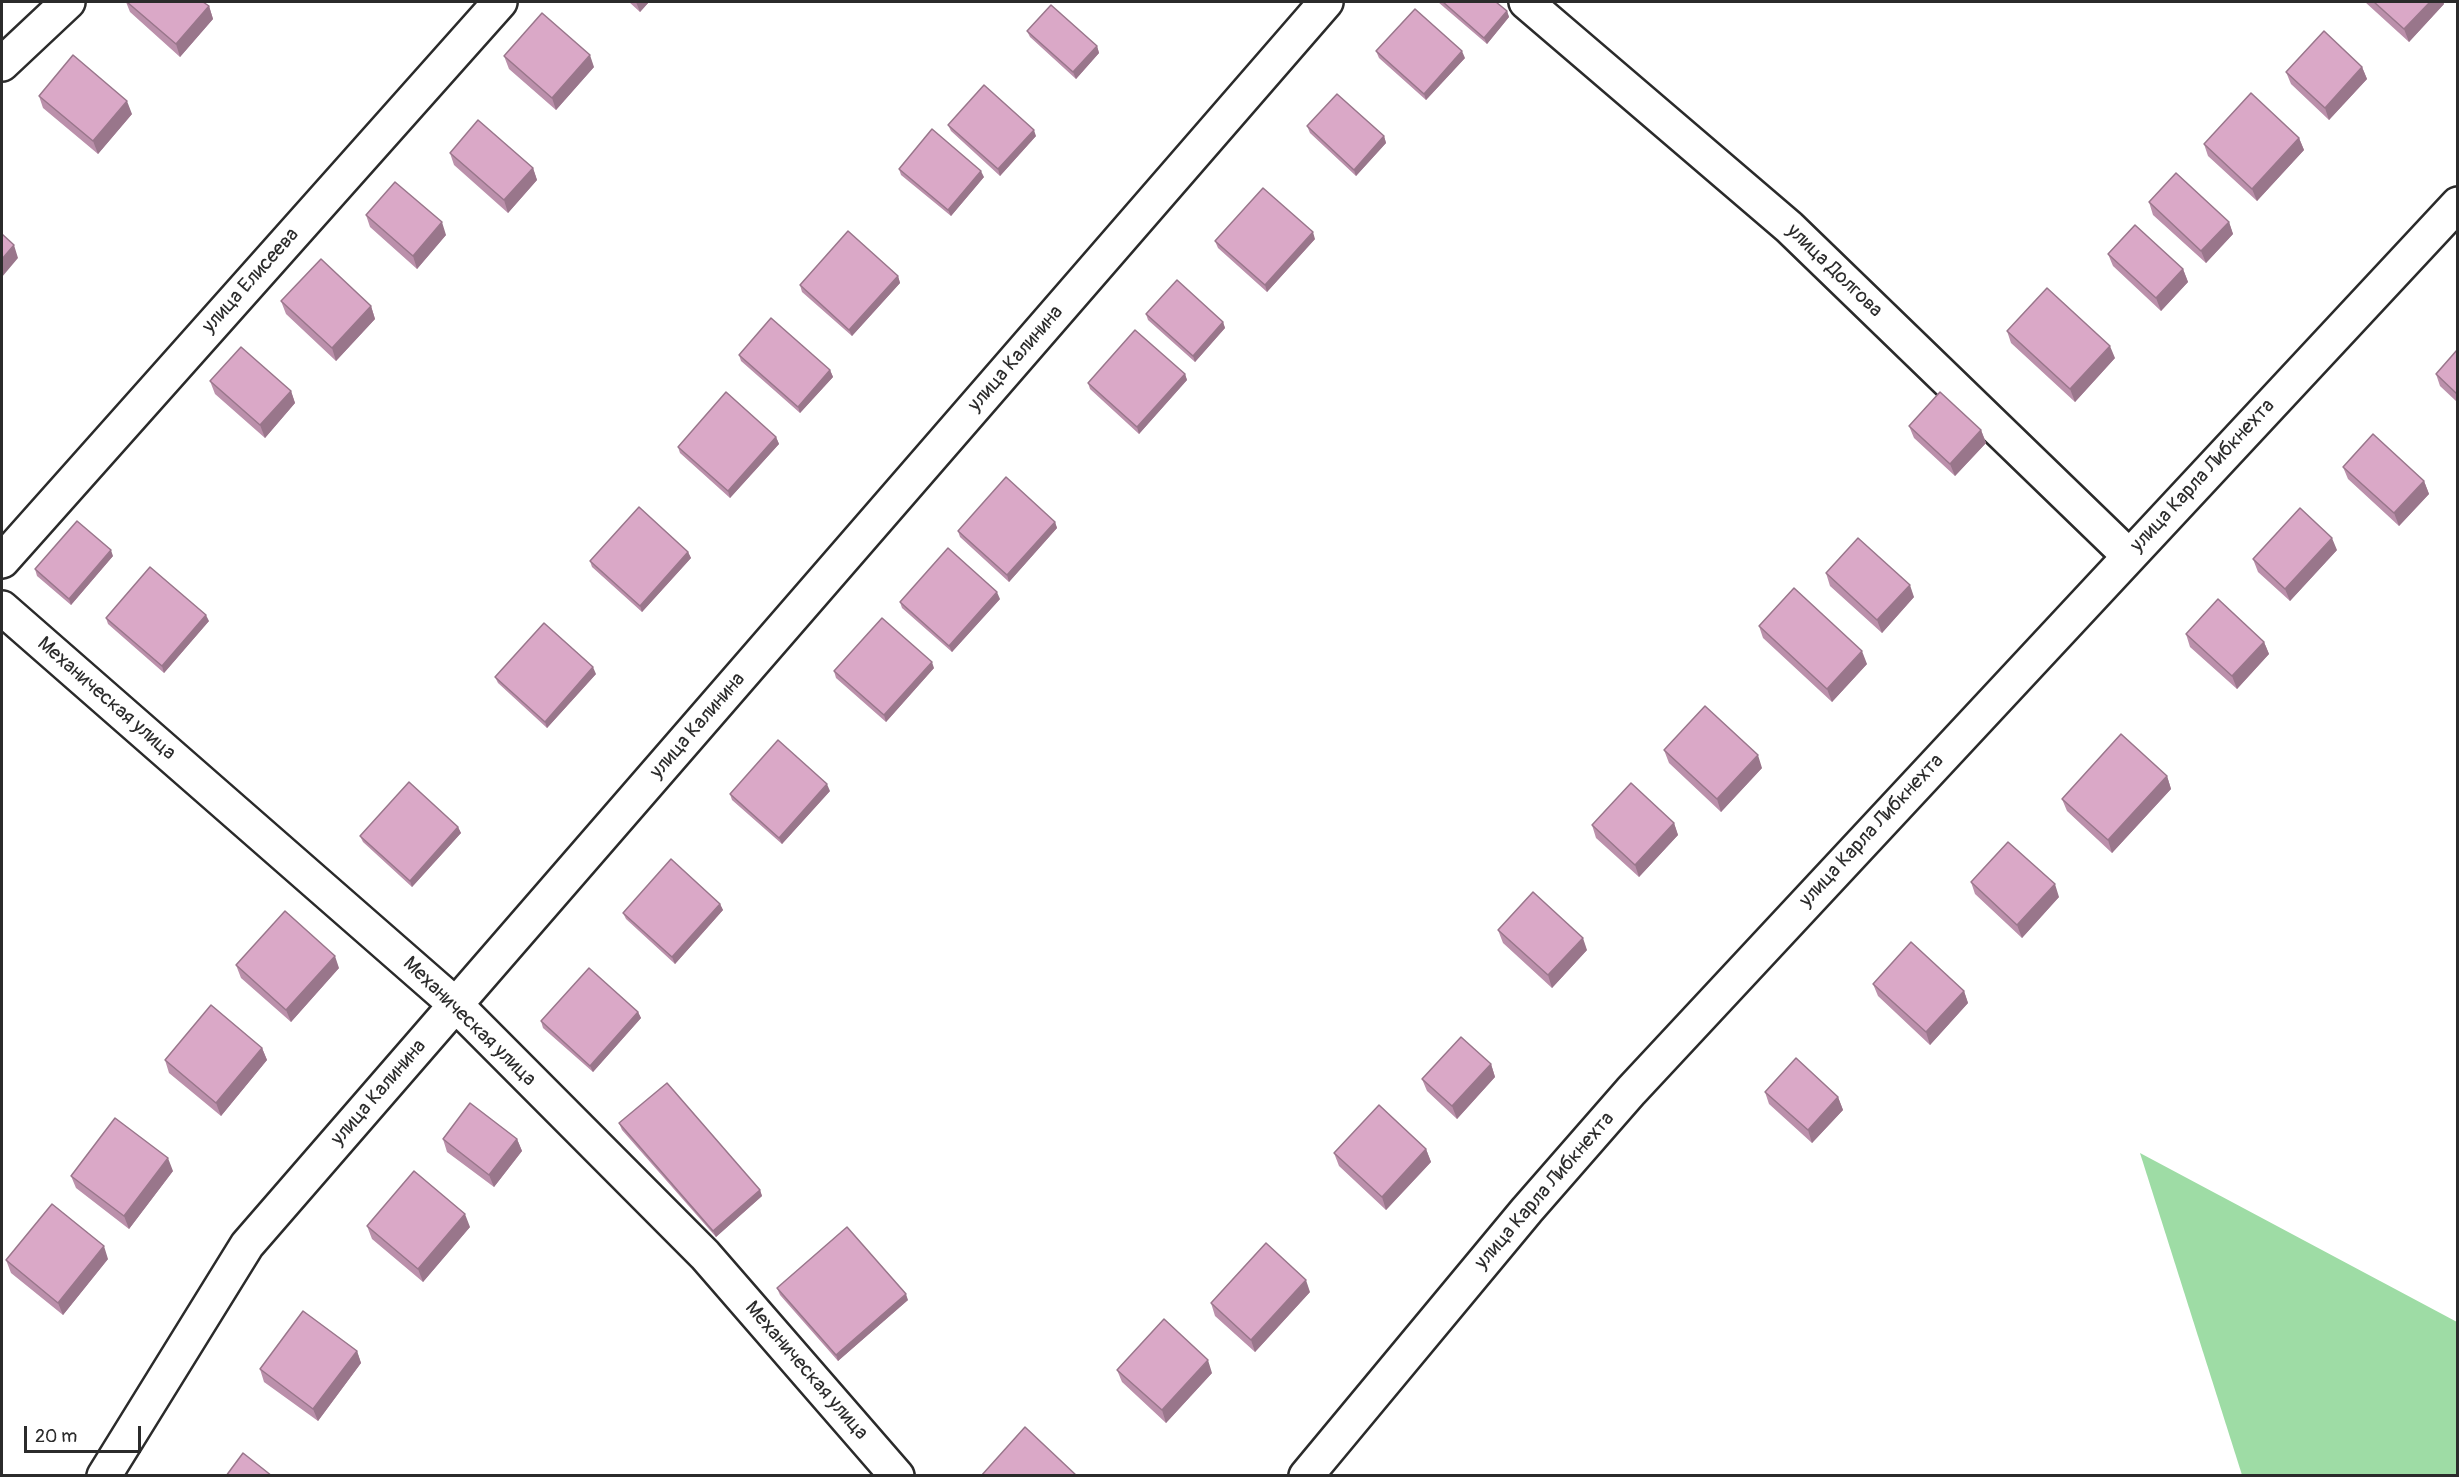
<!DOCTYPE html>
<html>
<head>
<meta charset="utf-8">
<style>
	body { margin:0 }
	#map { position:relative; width:2459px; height:1477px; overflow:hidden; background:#fff; font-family:Pangolin,sans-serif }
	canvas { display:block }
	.frame { position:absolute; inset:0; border:3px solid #2b2b2b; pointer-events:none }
	.scale { position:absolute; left:24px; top:1426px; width:117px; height:27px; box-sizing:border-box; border:3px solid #2b2b2b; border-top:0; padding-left:8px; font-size:18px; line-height:21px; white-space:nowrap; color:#2b2b2b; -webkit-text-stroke:4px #fff; paint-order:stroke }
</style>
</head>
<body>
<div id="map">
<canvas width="2459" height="1477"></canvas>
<div class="frame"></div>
<div class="scale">20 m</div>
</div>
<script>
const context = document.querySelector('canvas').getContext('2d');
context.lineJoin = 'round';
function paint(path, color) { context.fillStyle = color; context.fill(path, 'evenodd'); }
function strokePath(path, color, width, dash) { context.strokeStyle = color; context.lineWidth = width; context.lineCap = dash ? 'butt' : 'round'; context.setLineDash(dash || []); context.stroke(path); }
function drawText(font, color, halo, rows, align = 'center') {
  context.font = font + ' Pangolin,sans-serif'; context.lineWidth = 6; context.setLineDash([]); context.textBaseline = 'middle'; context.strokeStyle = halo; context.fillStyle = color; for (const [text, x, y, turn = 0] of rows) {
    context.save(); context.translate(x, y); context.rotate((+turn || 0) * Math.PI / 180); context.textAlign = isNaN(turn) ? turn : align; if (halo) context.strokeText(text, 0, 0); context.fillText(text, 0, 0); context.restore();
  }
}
paint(new Path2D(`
	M2140,1153l317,169v153h-215z`), '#9edca5');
const minor = new Path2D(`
	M1526,2l263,225 339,328
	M2,64l66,-62
	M2,561l498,-559
	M2,608l454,397 249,250 192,221
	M104,1476l143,-231 1079,-1243`);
const major = new Path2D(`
	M1306,1476l221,-266 104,-119 827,-887`);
strokePath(minor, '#2b2b2b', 38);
strokePath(major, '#2b2b2b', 38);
strokePath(minor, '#fff', 33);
strokePath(major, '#fff', 33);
paint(new Path2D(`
	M126,2h77l6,4 4,13 -33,38 -50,-45z
	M629,2h20l-9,10z
	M1438,2h58l11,9 2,6 -22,27z
	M2365,2h78l1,2 -35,38z
	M1027,31l70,15 2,7 -23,26 -46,-42z
	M1376,51l89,7 -39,42 -47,-42z
	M504,56l90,11 -38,43 -47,-41z
	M2362,67l5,12 -38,41 -38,-36 -5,-12z
	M39,96l93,18 -34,40 -55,-46z
	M948,125l88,11 -36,40 -49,-45z
	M1307,126l77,10 2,7 -30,33 -46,-43z
	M2299,138l5,12 -47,51 -49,-45 -4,-12z
	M450,153l83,15 4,12 -29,33 -54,-48z
	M899,169l85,8 -33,39 -50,-41z
	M2149,202l80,20 4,12 -27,29 -53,-48z
	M366,215l80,20 -29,34 -47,-42z
	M1315,239l-48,53 -49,-44 -3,-7z
	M2108,254l75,15 5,13 -27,29 -48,-45z
	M898,276l2,7 -48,53 -50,-44 -2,-7z
	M281,301l90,5 4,13 -39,42 -50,-47z
	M1146,314l77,8 2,6 -30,34 -47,-42z
	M2007,331l108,27 -40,44 -64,-59z
	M2457,350v52l-17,-16 -4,-12z
	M739,355l91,15 3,7 -33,36 -59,-52z
	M1185,374l2,6 -48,54 -49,-45 -2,-6z
	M210,381l81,10 4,12 -30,35 -50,-44z
	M1909,426l72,4 5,13 -31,33 -41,-38z
	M776,437l3,7 -49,54 -50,-45 -2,-6z
	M2343,467l81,14 5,13 -30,32 -51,-47z
	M1055,522l2,6 -48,54 -49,-45 -2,-6z
	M2337,550l-47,51 -32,-29 -5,-13z
	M688,552l3,6 -49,54 -50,-45 -2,-6z
	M113,556l-42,49 -34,-29 -2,-7z
	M1826,573l88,24 -32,36 -52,-47z
	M1000,599l-48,53 -50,-44 -2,-6z
	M106,618l103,3 -45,52 -56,-49z
	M1759,626l108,38 -35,38 -69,-64z
	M2186,634l78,8 5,12 -32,35 -47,-42z
	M934,668l-48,54 -50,-44 -2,-7z
	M596,674l-49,54 -49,-45 -3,-6z
	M1664,750l98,18 -41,44 -52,-49z
	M2167,776l4,13 -59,64 -45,-42 -5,-12z
	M830,791l-48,53 -50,-44 -2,-6z
	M1674,823l4,12 -39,42 -43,-39 -4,-13z
	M458,827l3,6 -49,54 -49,-45 -3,-6z
	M1971,882l88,15 -37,41 -47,-44z
	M720,904l3,6 -48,54 -49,-45 -3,-6z
	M1498,930l89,20 -35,38 -49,-45z
	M236,965l103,3 -48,54 -50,-44z
	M1873,984l91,7 4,12 -38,42 -52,-49z
	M638,1012l3,6 -48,54 -50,-44 -2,-7z
	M262,1048l5,12 -46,56 -52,-43 -4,-13z
	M1491,1064l4,13 -38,42 -30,-28 -5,-12z
	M1765,1092l73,5 5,13 -31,33 -43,-39z
	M619,1123l141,67 2,6 -46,41 -94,-107z
	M443,1139h74l5,12 -28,36 -47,-35z
	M1426,1149l5,13 -45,48 -47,-44 -5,-13z
	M173,1171l-44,58 -53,-41 -5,-12z
	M367,1226l103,1 -47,55 -51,-43z
	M108,1259l-45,56 -52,-42 -5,-13z
	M777,1288l131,12 -70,61 -58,-66z
	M1310,1292l-55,60 -40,-36 -4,-13z
	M357,1351l4,12 -43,58 -54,-39 -4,-13z
	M1117,1370l95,3 -46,50 -44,-41z`), '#bb90ab');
paint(new Path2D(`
	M636,2h13l-9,10z
	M2430,2h13l1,2 -35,38 -5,-13z
	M209,6l4,13 -33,38 -4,-13z
	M1507,11l2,6 -22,27 -3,-6z
	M1097,46l2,7 -23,26 -3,-7z
	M1462,51l3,7 -39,42 -2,-6z
	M590,55l4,12 -38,43 -4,-12z
	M2362,67l5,12 -38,41 -4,-12z
	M127,101l5,13 -34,40 -5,-13z
	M1034,130l2,6 -36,40 -2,-7z
	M1384,136l2,7 -30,33 -2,-6z
	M2299,138l5,12 -47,51 -5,-12z
	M533,168l4,12 -29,33 -4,-13z
	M981,171l3,6 -33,39 -3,-6z
	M442,222l4,13 -29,34 -4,-13z
	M2229,222l4,12 -27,29 -5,-12z
	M1313,232l2,7 -48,53 -2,-7z
	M14,245l4,13 -16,19v-18z
	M2183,269l5,13 -27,29 -5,-13z
	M898,276l2,7 -48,53 -3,-6z
	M371,306l4,13 -39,42 -4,-13z
	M1223,322l2,6 -30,34 -2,-6z
	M2110,346l5,12 -40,44 -5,-13z
	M830,370l3,7 -33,36 -2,-6z
	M1185,374l2,6 -48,54 -2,-7z
	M291,391l4,12 -30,35 -5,-13z
	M1981,430l5,13 -31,33 -5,-12z
	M776,437l3,7 -49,54 -2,-7z
	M2424,481l5,13 -30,32 -5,-13z
	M1055,522l2,6 -48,54 -2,-7z
	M2332,538l5,12 -47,51 -5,-12z
	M111,550l2,6 -42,49 -2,-6z
	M688,552l3,6 -49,54 -2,-6z
	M1910,585l4,12 -32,36 -5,-13z
	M997,592l3,7 -48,53 -3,-6z
	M206,615l3,6 -45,52 -2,-7z
	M2264,642l5,12 -32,35 -5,-13z
	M1862,651l5,13 -35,38 -5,-13z
	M932,662l2,6 -48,54 -2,-7z
	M593,667l3,7 -49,54 -2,-6z
	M1758,755l4,13 -41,44 -4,-13z
	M2167,776l4,13 -59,64 -4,-13z
	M827,784l3,7 -48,53 -3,-6z
	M1674,823l4,12 -39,42 -4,-12z
	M458,827l3,6 -49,54 -2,-6z
	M2055,884l4,13 -37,41 -5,-13z
	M720,904l3,6 -48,54 -3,-7z
	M1583,938l4,12 -35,38 -4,-13z
	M335,956l4,12 -48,54 -5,-12z
	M1964,991l4,12 -38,42 -4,-13z
	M638,1012l3,6 -48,54 -3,-6z
	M262,1048l5,12 -46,56 -5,-13z
	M1491,1064l4,13 -38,42 -5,-13z
	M1838,1097l5,13 -31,33 -4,-13z
	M517,1139l5,12 -28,36 -5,-12z
	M1426,1149l5,13 -45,48 -4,-13z
	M168,1158l5,13 -44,58 -5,-13z
	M760,1190l2,6 -46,41 -3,-6z
	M465,1214l5,13 -47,55 -5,-13z
	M104,1246l4,13 -45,56 -5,-12z
	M1306,1280l4,12 -55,60 -4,-12z
	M906,1294l2,6 -70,61 -2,-6z
	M357,1351l4,12 -43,58 -5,-12z
	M1208,1360l4,13 -46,50 -4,-13z`), '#99768b');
const building = new Path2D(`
	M127,2h76l6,4 -33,38z
	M1443,2h53l11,9 -23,27z
	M2374,2h56l-26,27z
	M1051,5l46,41 -24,26 -46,-41z
	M1415,9l47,42 -38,43 -48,-43z
	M542,13l48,42 -38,43 -48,-42z
	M2324,31l38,36 -37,41 -39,-36z
	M73,55l54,46 -34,40 -54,-45z
	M984,85l50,45 -36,39 -50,-44z
	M2251,93l48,45 -47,51 -48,-45z
	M1337,94l47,42 -30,34 -47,-44z
	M478,120l55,48 -29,32 -54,-47z
	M932,129l49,42 -33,39 -49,-41z
	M2176,173l53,49 -28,29 -52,-49z
	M395,182l47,40 -29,34 -47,-41z
	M1263,188l50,44 -48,53 -50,-44z
	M2135,225l48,44 -27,29 -48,-44z
	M848,231l50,45 -49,54 -49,-45z
	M2,234l12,11 -12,14z
	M321,259l50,47 -39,42 -51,-47z
	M1177,280l46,42 -30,34 -47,-42z
	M2047,288l63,58 -40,43 -63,-58z
	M771,318l59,52 -32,37 -59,-52z
	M1135,330l50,44 -48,53 -49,-44z
	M241,347l50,44 -31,34 -50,-44z
	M2457,350v44l-21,-20z
	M726,392l50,45 -48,54 -50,-44z
	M1940,392l41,38 -31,34 -41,-38z
	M2373,434l51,47 -30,32 -51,-46z
	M1006,477l49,45 -48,53 -49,-44z
	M639,507l49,45 -48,54 -50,-45z
	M2300,508l32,30 -47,51 -32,-30z
	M77,521l34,29 -42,49 -34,-30z
	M1858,538l52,47 -33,35 -51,-47z
	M948,548l49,44 -48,54 -49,-44z
	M150,567l56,48 -44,51 -56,-48z
	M1794,588l68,63 -35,38 -68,-63z
	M2218,599l46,43 -32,34 -46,-42z
	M882,618l50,44 -48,53 -50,-44z
	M544,623l49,44 -48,55 -50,-45z
	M1705,706l53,49 -41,44 -53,-49z
	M2121,734l46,42 -59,64 -46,-41z
	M778,740l49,44 -48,54 -49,-44z
	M409,782l49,45 -48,54 -50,-45z
	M1631,783l43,40 -39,42 -43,-40z
	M2008,842l47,42 -38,41 -46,-43z
	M671,859l49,45 -48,53 -49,-44z
	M1533,892l50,46 -35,37 -50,-45z
	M285,911l50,45 -49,54 -50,-45z
	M1911,942l53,49 -38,41 -53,-48z
	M589,968l49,44 -48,54 -49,-45z
	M211,1005l51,43 -46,55 -51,-43z
	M1461,1037l30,27 -39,42 -30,-27z
	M1796,1058l42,39 -30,33 -43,-38z
	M667,1083l93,107 -47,41 -94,-108z
	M470,1103l47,36 -28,36 -46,-36z
	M1379,1105l47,44 -44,48 -48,-44z
	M115,1118l53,40 -44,58 -53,-40z
	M414,1171l51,43 -47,55 -51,-43z
	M52,1204l52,42 -46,57 -52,-43z
	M847,1227l59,67 -70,61 -59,-67z
	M1266,1243l40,37 -55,60 -40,-37z
	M303,1311l54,40 -44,58 -53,-40z
	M1164,1319l44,41 -46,50 -45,-40z
	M1025,1427l52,49h-96z
	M243,1453l29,23h-46z`);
paint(building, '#daa8c7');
strokePath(building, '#99768b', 1.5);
drawText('20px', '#2b2b2b', '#fff', [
	["улица Долгова",1834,271,44],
	["улица Елисеева",251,281,-48],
	["улица Калинина",1016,359,-49],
	["улица Карла Либкнехта",2203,476,-47],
	["Механическая улица",106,699,41],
	["улица Калинина",698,726,-49],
	["улица Карла Либкнехта",1872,831,-47],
	["Механическая улица",469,1022,44],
	["улица Калинина",379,1093,-49],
	["улица Карла Либкнехта",1545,1191,-49],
	["Механическая улица",806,1371,49]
]);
</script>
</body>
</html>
